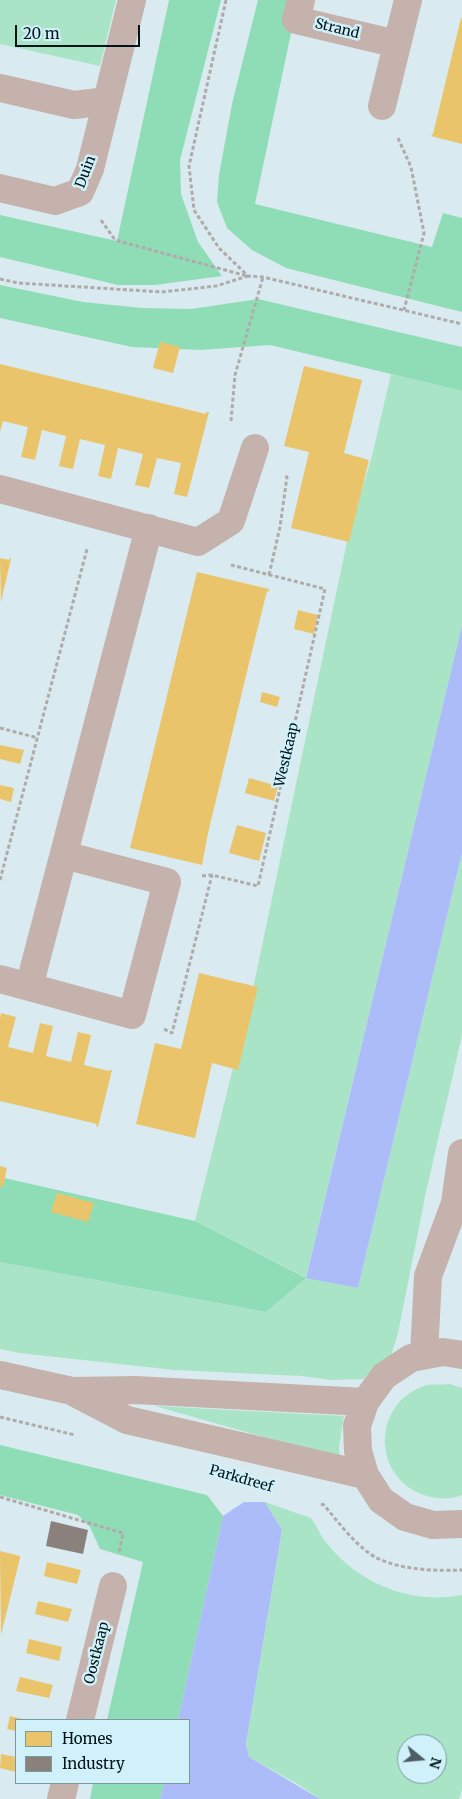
<!DOCTYPE html>
<html>
<head>
<meta charset="utf-8">
<style>
	body { margin:0 }
	#map { position:relative; width:462px; height:1799px; overflow:hidden; background:#d9ebf0; font-family:Merriweather,serif }
	canvas { display:block }
	.legend { position:absolute; left:15px; top:1719px; width:175px; height:65px; box-sizing:border-box; background:#d0f1f9; border:1px solid #7d99a0; margin:0; padding:6px 9px; list-style:none; font-size:15px; color:#00141a }
	.legend li { display:flex; align-items:center; gap:10px; height:25px }
	.legend b { width:25px; border:1px solid #7d99a0 }
	.north { position:absolute; left:397px; top:1734px; width:50px; height:50px; box-sizing:border-box; background:#d0f1f9; border:1px solid #7d99a0; border-radius:50%; rotate:107deg; font-size:14px; font-weight:700; line-height:20px; text-align:center; color:#00141a }
	.north::after { content:''; display:block; margin:auto; width:18px; height:22px; background:#4c5f65; clip-path:polygon(50% 0,100% 100%,50% 72%,0 100%) }
	.scale { position:absolute; left:15px; top:25px; width:125px; height:22px; box-sizing:border-box; border:2px solid #00141a; border-top:0; padding-left:6px; font-size:15px; line-height:18px; white-space:nowrap; color:#00141a; -webkit-text-stroke:4px #d0f1f9; paint-order:stroke }
</style>
</head>
<body>
<div id="map">
<canvas width="462" height="1799"></canvas>
<ul class="legend">
<li><b style="height:14px;background:#e9c46a"></b>Homes</li>
<li><b style="height:14px;background:#8a817c"></b>Industry</li>
</ul>
<div class="north">N</div>
<div class="scale">20 m</div>
</div>
<script>
const context = document.querySelector('canvas').getContext('2d');
context.lineJoin = 'round';
function paint(path, color) { context.fillStyle = color; context.fill(path, 'evenodd'); }
function strokePath(path, color, width, dash) { context.strokeStyle = color; context.lineWidth = width; context.lineCap = dash ? 'butt' : 'round'; context.setLineDash(dash || []); context.stroke(path); }
function drawText(font, color, halo, rows, align = 'center') {
  context.font = font + ' Merriweather,serif'; context.lineWidth = 5; context.setLineDash([]); context.textBaseline = 'middle'; context.strokeStyle = halo; context.fillStyle = color; for (const [text, x, y, turn = 0] of rows) {
    context.save(); context.translate(x, y); context.rotate((+turn || 0) * Math.PI / 180); context.textAlign = isNaN(turn) ? turn : align; if (halo) context.strokeText(text, 0, 0); context.fillText(text, 0, 0); context.restore();
  }
}
paint(new Path2D(`
	M0,0h116l-16,66 -100,-22z
	M391,374l71,17v234l-156,652 52,11 104,-435v182l-36,157 -28,141 -7,23 -16,11 -11,12 -32,1 -31,-4 -127,-6 -155,-17 -19,-4v-87l266,50 39,-35 -110,-56 60,-242 94,-447 23,-76z
	M450,1384l12,4v107c-11,5 -26,4 -38,0 -53,-18 -52,-94 3,-110 7,-1 16,0 23,-1z
	M155,1406l189,10 -5,31 1,12z
	M265,1502l46,16c5,7 9,16 14,23 32,42 85,64 137,54v194l-3,10h-139l-21,-14 -50,-28 -3,-13 36,-214zM407,1744h30v30h-30z`), '#aae4c7');
paint(new Path2D(`
	M169,0h52l-41,160 1,34 17,48 24,34 -67,9h-37l-118,-28v-42l117,26z
	M258,0h40l-43,204 177,43 11,-34 19,5v94l-176,-44 -34,-18 -25,-22 -10,-26 2,-27 13,-71z
	M0,285l83,17 59,6 49,1 67,-10 204,48v44l-192,-46 -70,5 -68,-3 -132,-29z
	M0,1177l195,44 111,57 -40,34 -266,-50z
	M0,1445l207,50 16,21 -45,204h-71l36,-158 -43,-13 -10,-22 -12,-12 -78,-20z
	M93,1783h71l-4,16h-70z`), '#8fddb7');
paint(new Path2D(`
	M462,625v228l-104,435 -52,-10z
	M244,1502h21l17,28 -36,214 3,13 71,42h-160l4,-16h25v-63h-11l45,-204z`), '#acbcf9');
paint(new Path2D(`
	M461,18h1v126l-31,-8 2,-2z
	M160,342l20,5 -7,26 -20,-5z
	M0,364l206,50v-2h3l-22,85 -13,-3 7,-31 -24,-5 -8,30 -14,-3 8,-31 -25,-6 -7,31 -13,-3 7,-31 -25,-6 -7,30 -14,-3 7,-30 -24,-6 -7,30 -14,-3 7,-30 -25,-6 -3,11z
	M304,366l58,14 -18,73 25,7 -20,82 -58,-14 18,-76 -25,-6z
	M0,558l9,2v-2l2,1 -10,43z
	M197,572l72,17v3l-2,-1 -15,60 -44,182 -6,32 -72,-17z
	M298,610l20,5 -4,19 -20,-5z
	M262,692l18,5 -3,10 -17,-5z
	M0,745l24,5 -4,14 -20,-5z
	M249,778l29,8 -4,15 -29,-8z
	M0,785l14,3 -3,14 -11,-3z
	M237,825l29,8 -7,28 -30,-8z
	M199,973l59,14 -20,83 -26,-7 -17,75 -59,-14 19,-81 26,6z
	M1,1013l15,4 -8,30 25,6 7,-30 13,3 -7,30 25,6 7,-30 13,3 -7,30 25,6 1,-1h2l-14,57 -2,-1 1,-2 -97,-23v-82z
	M0,1166l7,2 -4,19 -3,-1z
	M57,1193l37,10 -6,19 -37,-10z
	M0,1551l20,5v2l-19,77z
	M47,1562l34,8 -4,14 -33,-8z
	M38,1601l34,8 -4,13 -33,-8z
	M29,1639l33,8 -3,14 -33,-8z
	M20,1677l33,8 -4,13 -33,-7z
	M10,1716l16,4h-10v11l-9,-2z
	M1,1754l15,3v15l-16,-4z`), '#e9c46a');
paint(new Path2D(`
	M51,1521l37,9 -5,24 -37,-8z`), '#8a817c');
strokePath(new Path2D(`
	M226,0l-37,166 5,44 25,38 29,28 15,1 199,47
	M398,138l13,29 13,66 -20,77
	M101,220l14,20 132,36
	M0,279l18,4 144,9 54,-6 32,-10
	M231,421l4,-46 28,-98
	M269,575l11,-48 7,-50 -4,-1
	M0,728l38,10
	M202,876l10,-1 46,11 67,-297 -94,-24
	M0,880l87,-331
	M164,1029l8,4 40,-158
	M0,1417l75,18
	M0,1497l123,36 -4,20
	M321,1504l3,1c14,17 35,45 55,54 24,11 56,12 83,11`), '#b0abaa', 3, [4, 2.5]);
strokePath(new Path2D(`
	M301,0l-5,20 101,24
	M0,88l74,17 33,-4
	M382,106l26,-106
	M0,188l55,13 25,-9 10,-23 42,-169
	M0,489l198,53 33,-21 24,-73
	M0,979l132,36 35,-133 -103,-27
	M29,987l120,-459
	M424,1355l4,-79 27,-73 7,-50
	M462,1355l-19,-3 -32,6 -27,18 -19,26 -8,24 1,25 7,24 16,25 24,17 28,8 29,-1
	M0,1375l72,16 63,-1 230,12
	M75,1393l52,27 238,55
	M80,1720l33,-134
	M61,1799l4,-16`), '#c5b2ad', 28);
drawText('14px', '#00141a', '#d0f1f9', [
	["Strand",337,29,14],
	["Duin",86,172,-69],
	["Westkaap",287,755,-77],
	["Parkdreef",241,1479,16],
	["Oostkaap",97,1653,-76]
]);
</script>
</body>
</html>
